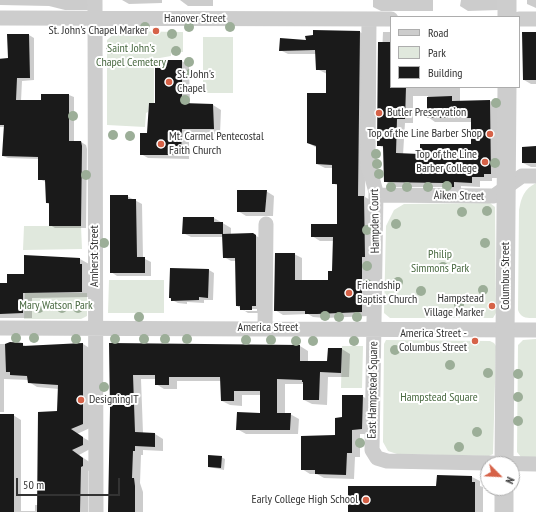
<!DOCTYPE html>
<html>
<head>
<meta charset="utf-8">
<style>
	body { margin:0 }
	#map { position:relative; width:536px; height:512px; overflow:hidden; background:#fff; font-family:"PT Sans Narrow",sans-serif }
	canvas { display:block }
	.legend { position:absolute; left:390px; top:16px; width:130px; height:72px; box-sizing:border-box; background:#fff; border:1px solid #adadad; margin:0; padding:5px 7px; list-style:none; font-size:12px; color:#333 }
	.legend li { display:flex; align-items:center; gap:8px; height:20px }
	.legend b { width:20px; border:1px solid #adadad }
	.north { position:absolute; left:480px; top:456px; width:40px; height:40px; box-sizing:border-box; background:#fff; border:1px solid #adadad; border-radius:50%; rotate:114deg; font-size:11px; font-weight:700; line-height:16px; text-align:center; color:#333 }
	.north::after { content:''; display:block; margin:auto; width:14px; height:18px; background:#d66248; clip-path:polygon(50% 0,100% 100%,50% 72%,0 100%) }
	.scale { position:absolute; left:16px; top:478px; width:104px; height:18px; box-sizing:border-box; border:2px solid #333; border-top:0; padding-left:5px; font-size:12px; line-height:14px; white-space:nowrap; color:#333; -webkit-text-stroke:3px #fff; paint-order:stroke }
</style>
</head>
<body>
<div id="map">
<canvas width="536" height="512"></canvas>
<ul class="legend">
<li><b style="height:5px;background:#cdcdcd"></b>Road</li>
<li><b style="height:11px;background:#e0e8dd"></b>Park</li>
<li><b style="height:11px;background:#1a1a1a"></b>Building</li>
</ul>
<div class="north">N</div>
<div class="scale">50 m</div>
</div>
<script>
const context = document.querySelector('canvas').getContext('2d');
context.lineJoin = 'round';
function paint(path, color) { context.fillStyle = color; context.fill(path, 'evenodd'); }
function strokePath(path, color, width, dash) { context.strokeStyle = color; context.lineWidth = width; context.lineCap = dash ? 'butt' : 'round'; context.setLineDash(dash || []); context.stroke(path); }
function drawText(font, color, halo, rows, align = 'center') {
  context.font = font + ' "PT Sans Narrow",sans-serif'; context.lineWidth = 4; context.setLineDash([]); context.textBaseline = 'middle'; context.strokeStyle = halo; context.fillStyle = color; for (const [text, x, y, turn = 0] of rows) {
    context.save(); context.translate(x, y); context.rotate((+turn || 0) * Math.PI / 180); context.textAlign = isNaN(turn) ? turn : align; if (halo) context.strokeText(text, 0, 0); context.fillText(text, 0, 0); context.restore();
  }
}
paint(new Path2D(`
	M117,31l66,1v20h-12v4l-17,3v44h-5l-1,9 -2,1 -1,14 -38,-2v-85z
	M203,37h30v56h-30z
	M536,183v135c-8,0 -15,1 -18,-8l1,-100c2,-12 5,-21 17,-27z
	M490,203l5,4 1,106 -3,5h-103l-6,-5 2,-87 8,-16 10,-6z
	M24,226h57l1,23 -59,1z
	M109,280h55v33h-56z
	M25,293h62v23l-6,3h-57z
	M536,339v118h-15l-4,-5 1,-107 5,-5z
	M386,340l104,1 4,2 2,3 -3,108 -4,2 -92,-2 -9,-3 -5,-9 1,-98z
	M342,346h21l-1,42h-21z`), '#e0e8dd');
paint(new Path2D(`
	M0,0h88v10h-23l-16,-4 -49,-1z
	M122,0h40v3l-33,1z
	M180,0h33v6h-25z
	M373,0h127v10l-32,1 -8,-5 1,-6h-28v11h-52l-8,-4z
	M527,0h9v8l-9,-4z
	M360,32l7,4 -2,161 7,4 -3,115 -44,2 -12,-1 -5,-3 -25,1 -8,-5 19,-56 8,4v23h27l4,-9 1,-31h-14l-8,-5 26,-11v-39l-5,-3v-15h-8l-8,-4v-16l-9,-5 19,-49v-20l-10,-5 -1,-15h-28l-8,-4 27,-9z
	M383,32h8v55h69v14h30l8,4 1,73h-7v3h-12v6l-19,-1v5l-9,-1 -6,-3h-51l-10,-6 -1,-33 -6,-3zM413,96h15v21l7,5h37v23l-51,10h-18l2,-32h8z
	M536,33v51h-5l-7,-4z
	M29,35l5,3v42l-12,1 -1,20h21v-6h27l5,2v45h7l5,3 1,4 -1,79h-31l-5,-3v-20l-3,-2 -1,-21 -7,-3v-20l-31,-1 -5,-2 1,-29h-4v-69h8z
	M182,61l7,5 1,38 23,1 8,5 -1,24 -31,-1v26l-41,-1 -7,-4 15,-50z
	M536,148v19h-5l-8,-4z
	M266,191l8,5 -1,20h-27l-8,-5z
	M127,196l15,8 1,54 8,4v14h-34l-6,-4z
	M184,218h30l17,10v7l25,1 8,4 -5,73h-11l-11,-7 -1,-45h-5l-7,-4 -1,-20h-32l-8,-4zM243,309h14v2h-12z
	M80,259l9,5 2,33 -59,1v20h-32v-34h8l17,-9z
	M171,269l38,1 5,3 -1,27h-9v3l-17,-1v2l-9,-1 -6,-3 -2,-2z
	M0,344h22l5,3 56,-3 8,5 -1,79 -13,6 14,8 -1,7 -11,6 12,8 -1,7 -2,1v41h-88v-98l13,1 8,5v91h14v-6h3l20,-93 1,-23 -22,-2 -8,-5v-2l-25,-1v33h-4z
	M110,344l190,2 8,5v11h20l1,-13h13l8,5 -1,23h-21l-1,28 -15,-1 -8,-4v-16h-19v30h5l9,5 -1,15h-52l-9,-5 24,-15v-19h-19v11l-12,-1 -8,-4 -1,-20h-44v8h-13l-8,-5v-5h-15l2,54 12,1 8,5v12l-20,-1v5h-2l-1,28 3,9v20h-34l2,-103z
	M362,396l8,5v33h-10v23h-5l-1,22 -30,-1 -7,-4h-7l-8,-5 34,-33 7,-18z
	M221,457l4,2 -1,11 -15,-3z
	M437,476l35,1 8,4v5l3,1v25h-134l88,-25z`), '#0003');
paint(new Path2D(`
	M313,30l47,1 -2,165h6l1,61h-3v55l-45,2h-12v-3h-31l1,-58h20v27h33v-9h4l1,-34h-22v-13h26v-40h-5v-19l-16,-1v-18l-9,-3v-50h19v-23h-10l-1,-20 -36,1 1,-13 26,2 -1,-4 8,-1z
	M522,32h14v48h-13z
	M7,34h22l1,44h-13l-1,22h25v-6h28v47h12l1,5 -1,80h-32v-23h-3l-1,-23h-7v-23l-36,-1 2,-31h-4v-66l8,-1z
	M378,42h13v45h15l-1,32h-8l-1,34 24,1v-10h51v-26h-44v-21l25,-1v5l38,-1 1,74h-7v3h-12v6l-18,-1v5h-10v-4l-60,-1 -1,-36h-6z
	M155,60h27v43l31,1 1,25h-32l-1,26h-41v-22h7l2,-30h6z
	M536,146v17h-14v-16z
	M237,190h30l-2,22h-28z
	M110,195h18v4h8l1,58h8v16h-35z
	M183,217h31v5h9v12h-41z
	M253,233l3,2v71h-4v4h-12v-4h-4l-1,-48h-12l-1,-24z
	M24,255l56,3v6h2v28l-59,1v20l-23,1v-31h7v-9h17z
	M170,268l39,1 -1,29 -9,-1v3l-28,1v-3h-2z
	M10,342l13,1v3l60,-3v81l-12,5 12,8v8l-11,5 11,8v8l-2,1 -1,45h-43l1,-100 19,-1 1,-26 -30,-2 -1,-7 -17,-1v-3h-4l-1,-28z
	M109,343l191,2v16h27l1,-13h14l-1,25 -21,-1 -1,28h-16v-18h-1v-2l-25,-1v34h14l-1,17h-54l1,-18 23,1v-22h-26v10h-13l-1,-24h-51v8h-14v-10h-22l2,57 20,1v14l-20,-1v5h-2l-1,27h2l1,8v26h-27l2,-103z
	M342,395h21l-1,34 -10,1v23h-5l-1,22 -31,-1v-4h-14v-34l34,-1v-17l7,-1z
	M0,414h14v98h-14z
	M208,455l14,1 -1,12 -13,-1z
	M437,475l35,1v6h3v30h-127v-26h88z`), '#1a1a1a');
strokePath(new Path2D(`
	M95,0l1,512
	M0,18l391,1
	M369,19l-1,144 8,29 -4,258 5,8 10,3 149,3
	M519,19h17
	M376,195l118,1 28,-20h14
	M0,328l536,2
	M265,328l1,-104`), '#cdcdcd', 15);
strokePath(new Path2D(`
	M507,0v17
	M504,464l3,-377
	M504,512v-24`), '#cdcdcd', 19);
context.fillStyle = '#9cae98';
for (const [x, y] of [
	[145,27],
	[189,27],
	[230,27],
	[172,34],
	[111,49],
	[176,51],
	[189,62],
	[190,74],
	[185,100],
	[496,103],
	[73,116],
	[113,135],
	[130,136],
	[376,154],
	[495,163],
	[377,164],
	[379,174],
	[86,175],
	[447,186],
	[391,187],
	[407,187],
	[428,187],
	[487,211],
	[462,212],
	[396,224],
	[367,230],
	[104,243],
	[485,243],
	[367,266],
	[443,267],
	[398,282],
	[367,284],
	[483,290],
	[421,291],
	[459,305],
	[39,308],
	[62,308],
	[78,308],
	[325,316],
	[139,317],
	[339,317],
	[357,317],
	[16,338],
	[34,338],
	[76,339],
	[115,339],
	[144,339],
	[165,339],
	[187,339],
	[246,340],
	[271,340],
	[296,341],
	[313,341],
	[354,341],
	[395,350],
	[450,365],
	[488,373],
	[518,374],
	[104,387],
	[518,397],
	[518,421],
	[477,432],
	[360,443],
	[459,447]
]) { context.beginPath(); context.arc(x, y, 5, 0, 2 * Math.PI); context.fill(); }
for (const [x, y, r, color] of [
	[156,31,4,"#d66248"],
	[169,82,4,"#d66248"],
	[379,113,4,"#d66248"],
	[490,134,4,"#d66248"],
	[161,144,4,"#d66248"],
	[485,162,4,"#d66248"],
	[349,293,4,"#d66248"],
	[492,306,4,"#d66248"],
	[475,341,4,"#d66248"],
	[81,400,4,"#d66248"],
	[366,500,4,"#d66248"]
]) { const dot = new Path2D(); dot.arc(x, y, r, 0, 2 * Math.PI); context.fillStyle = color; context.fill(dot); strokePath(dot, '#fff', 1.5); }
drawText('12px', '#333', '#fff', [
	["Hanover Street",195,19],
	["Aiken Street",459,196,1],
	["Hampden Court",375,221,-91],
	["Amherst Street",95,256,-90],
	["Columbus Street",506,276,-90],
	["America Street",268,328],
	["East Hampstead Square",373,390,-89]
]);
drawText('12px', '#333', '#fff', [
	["St. John's Chapel Marker",148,31],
	["St. John's",177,75,"left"],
	["Chapel",177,89,"left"],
	["Butler Preservation",387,113,"left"],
	["Top of the Line Barber Shop",482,134],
	["Mt. Carmel Pentecostal",169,137,"left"],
	["Faith Church",169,151,"left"],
	["Top of the Line",477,155],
	["Barber College",477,169],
	["Friendship",357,286,"left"],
	["Baptist Church",357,300,"left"],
	["Hampstead",484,299],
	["Village Marker",484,313],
	["America Street -",467,334],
	["Columbus Street",467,348],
	["DesigningIT",89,400,"left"],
	["Early College High School",358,500]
], 'right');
drawText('12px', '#4b6b43', '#fff', [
	["Saint John's",131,49],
	["Chapel Cemetery",131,63],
	["Philip",440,255],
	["Simmons Park",440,269],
	["Mary Watson Park",56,306],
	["Hampstead Square",439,398]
]);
</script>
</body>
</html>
